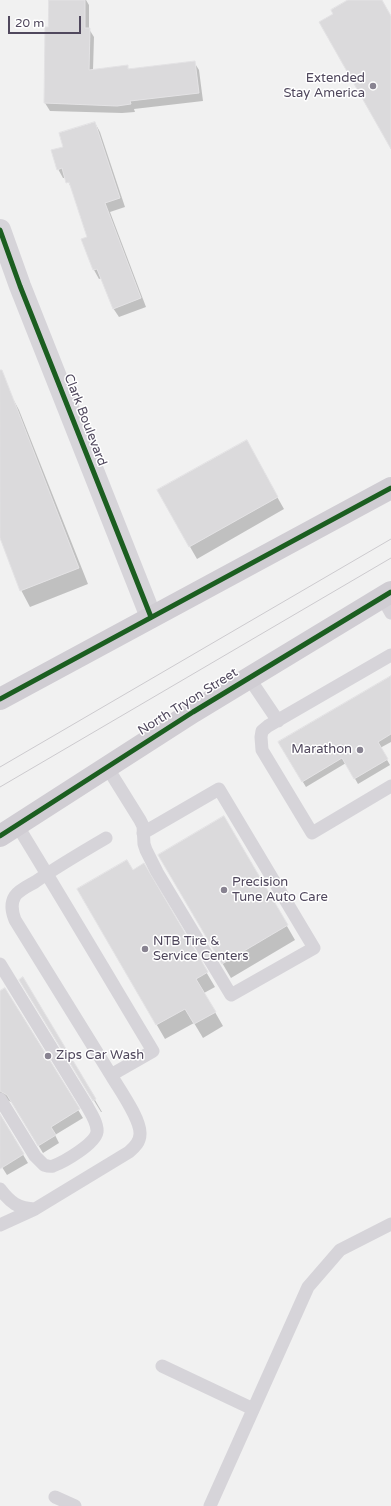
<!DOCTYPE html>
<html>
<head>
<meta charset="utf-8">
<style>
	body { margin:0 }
	#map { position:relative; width:391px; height:1506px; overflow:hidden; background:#f1f1f1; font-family:"Varela Round",sans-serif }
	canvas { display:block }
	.scale { position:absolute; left:8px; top:16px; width:73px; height:18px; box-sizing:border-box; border:2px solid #50485d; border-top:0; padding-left:5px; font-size:12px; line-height:14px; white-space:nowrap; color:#50485d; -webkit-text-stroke:3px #fff; paint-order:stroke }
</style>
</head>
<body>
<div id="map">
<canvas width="391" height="1506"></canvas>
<div class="scale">20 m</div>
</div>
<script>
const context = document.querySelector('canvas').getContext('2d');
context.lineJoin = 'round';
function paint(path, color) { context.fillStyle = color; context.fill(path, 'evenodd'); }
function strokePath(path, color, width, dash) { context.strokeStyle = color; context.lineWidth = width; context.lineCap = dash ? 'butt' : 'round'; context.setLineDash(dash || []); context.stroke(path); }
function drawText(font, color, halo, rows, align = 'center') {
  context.font = font + ' "Varela Round",sans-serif'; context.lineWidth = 3; context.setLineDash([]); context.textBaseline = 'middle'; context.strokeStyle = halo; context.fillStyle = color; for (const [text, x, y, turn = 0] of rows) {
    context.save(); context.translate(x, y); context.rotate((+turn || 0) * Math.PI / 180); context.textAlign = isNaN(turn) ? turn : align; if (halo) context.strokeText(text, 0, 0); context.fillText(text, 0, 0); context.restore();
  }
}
paint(new Path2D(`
	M50,0h36l3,5v24l5,8 -1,33 34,-4 2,4 65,-8 5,8 4,31 -69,8 1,3 -13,1 -72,-2 -5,-8z
	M95,123l5,9 25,75 -15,5 36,95 -27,10 -6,-9 -11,-30 -3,1 -5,-9 -12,-31 6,-2 -15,-46 -7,-13h-3l-5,-9 -6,-18 12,-4z
	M10,393l9,17 69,174 -58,23 -9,-17 -21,-54v-139z
	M246,442l38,67 -87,50 -39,-68z
	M391,677v65l-11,6 10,17 -32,19 -12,-21 -40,24 -27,-44z
	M224,817l71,123 -64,38 -72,-122z
	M143,865l72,122 -11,6 19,33 -20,12 -9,-15 -29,16 -87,-150 54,-18z
	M22,979l73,121 7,12h-1l-74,-120z
	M5,989l78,129 -28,17 4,8 -16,10 -30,-50 -8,-4 -5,2v-109z
	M0,1116l28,47 -21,12 -7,-11z`), '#0003');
const building = new Path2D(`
	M49,0h36v28h5l-1,42 39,-5v4l67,-8 4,32 -69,8 1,3 -14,2 -73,-3 1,-76h3z
	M348,0h34l9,16v133l-72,-127 14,-8 -2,-4z
	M95,122l25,76 -15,5 36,95 -28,11 -16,-40 -4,1 -12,-31 6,-2 -18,-55 -3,1 -4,-15 -5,2 -6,-20 12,-3 -4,-14z
	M0,370h2l77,198 -59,23 -20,-53z
	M247,440l31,57 -89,50 -32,-57z
	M391,676v58l-13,8 10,17 -34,20 -12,-21 -40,24 -24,-40z
	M224,816l64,109 -66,39 -64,-109z
	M127,860l6,10 11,-7 64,109 -12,7 20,33 -22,12 -9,-15 -29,16 -79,-136z
	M23,977l73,122 -3,2 -74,-121z
	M5,988l75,121 -29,18 5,8 -18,11 -31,-51 -7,-4v-100z
	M0,1114l24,40 -24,15z`);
paint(building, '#dbdadc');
strokePath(building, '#e3e2e4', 1);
strokePath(new Path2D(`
	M382,597l9,16
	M391,655l-123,71 -6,5 -1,6 1,13 50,83 79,-47
	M249,678l29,43
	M107,767l33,53 3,6 1,18 2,6 11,22 74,123 83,-47 -95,-159 -76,44
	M17,825c46,75 91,151 136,226l-42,24 -96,-155c-3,-8 -5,-16 0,-24 4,-6 13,-10 20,-14 23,-16 47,-30 71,-44
	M0,964l87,142c4,7 11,18 10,26 -2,12 -33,30 -44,34 -3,1 -6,0 -9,-1l-9,-9 -35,-57
	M0,1189c10,13 18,20 35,20
	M0,1225l35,-16 94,-57c6,-5 11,-10 11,-18 1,-15 -21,-45 -29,-59
	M162,1366l91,43
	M55,1497l20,9
	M210,1506l98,-219 32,-37 51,-26`), '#d6d4d9', 13);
strokePath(new Path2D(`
	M0,230l20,56 131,331`), '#d6d4d9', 22);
strokePath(new Path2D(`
	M0,699l391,-211
	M0,836l193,-124 198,-120`), '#d0cdd3', 22);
strokePath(new Path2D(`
	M0,767l391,-228
	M0,787l391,-229`), '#cccace', 1);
strokePath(new Path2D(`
	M0,230l20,56 131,331
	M0,699l391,-211
	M0,836l193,-124 198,-120`), '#1b5e20', 5);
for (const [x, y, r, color] of [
	[373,86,4,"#888391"],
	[360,750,4,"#888391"],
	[224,890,4,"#888391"],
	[145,949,4,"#888391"],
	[48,1056,4,"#888391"]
]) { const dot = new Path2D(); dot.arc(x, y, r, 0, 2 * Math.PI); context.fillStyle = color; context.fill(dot); strokePath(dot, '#fff', 1.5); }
drawText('13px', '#50485d', '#fff', [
	["Extended",365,79,"right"],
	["Stay America",365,94,"right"],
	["Marathon",352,750,"right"],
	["Precision",232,883],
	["Tune Auto Care",232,898],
	["NTB Tire &",153,942],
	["Service Centers",153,957],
	["Zips Car Wash",56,1056]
], 'left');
drawText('13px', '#50485d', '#fff', [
	["Clark Boulevard",85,420,69],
	["North Tryon Street",188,702,-32]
]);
</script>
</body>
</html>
